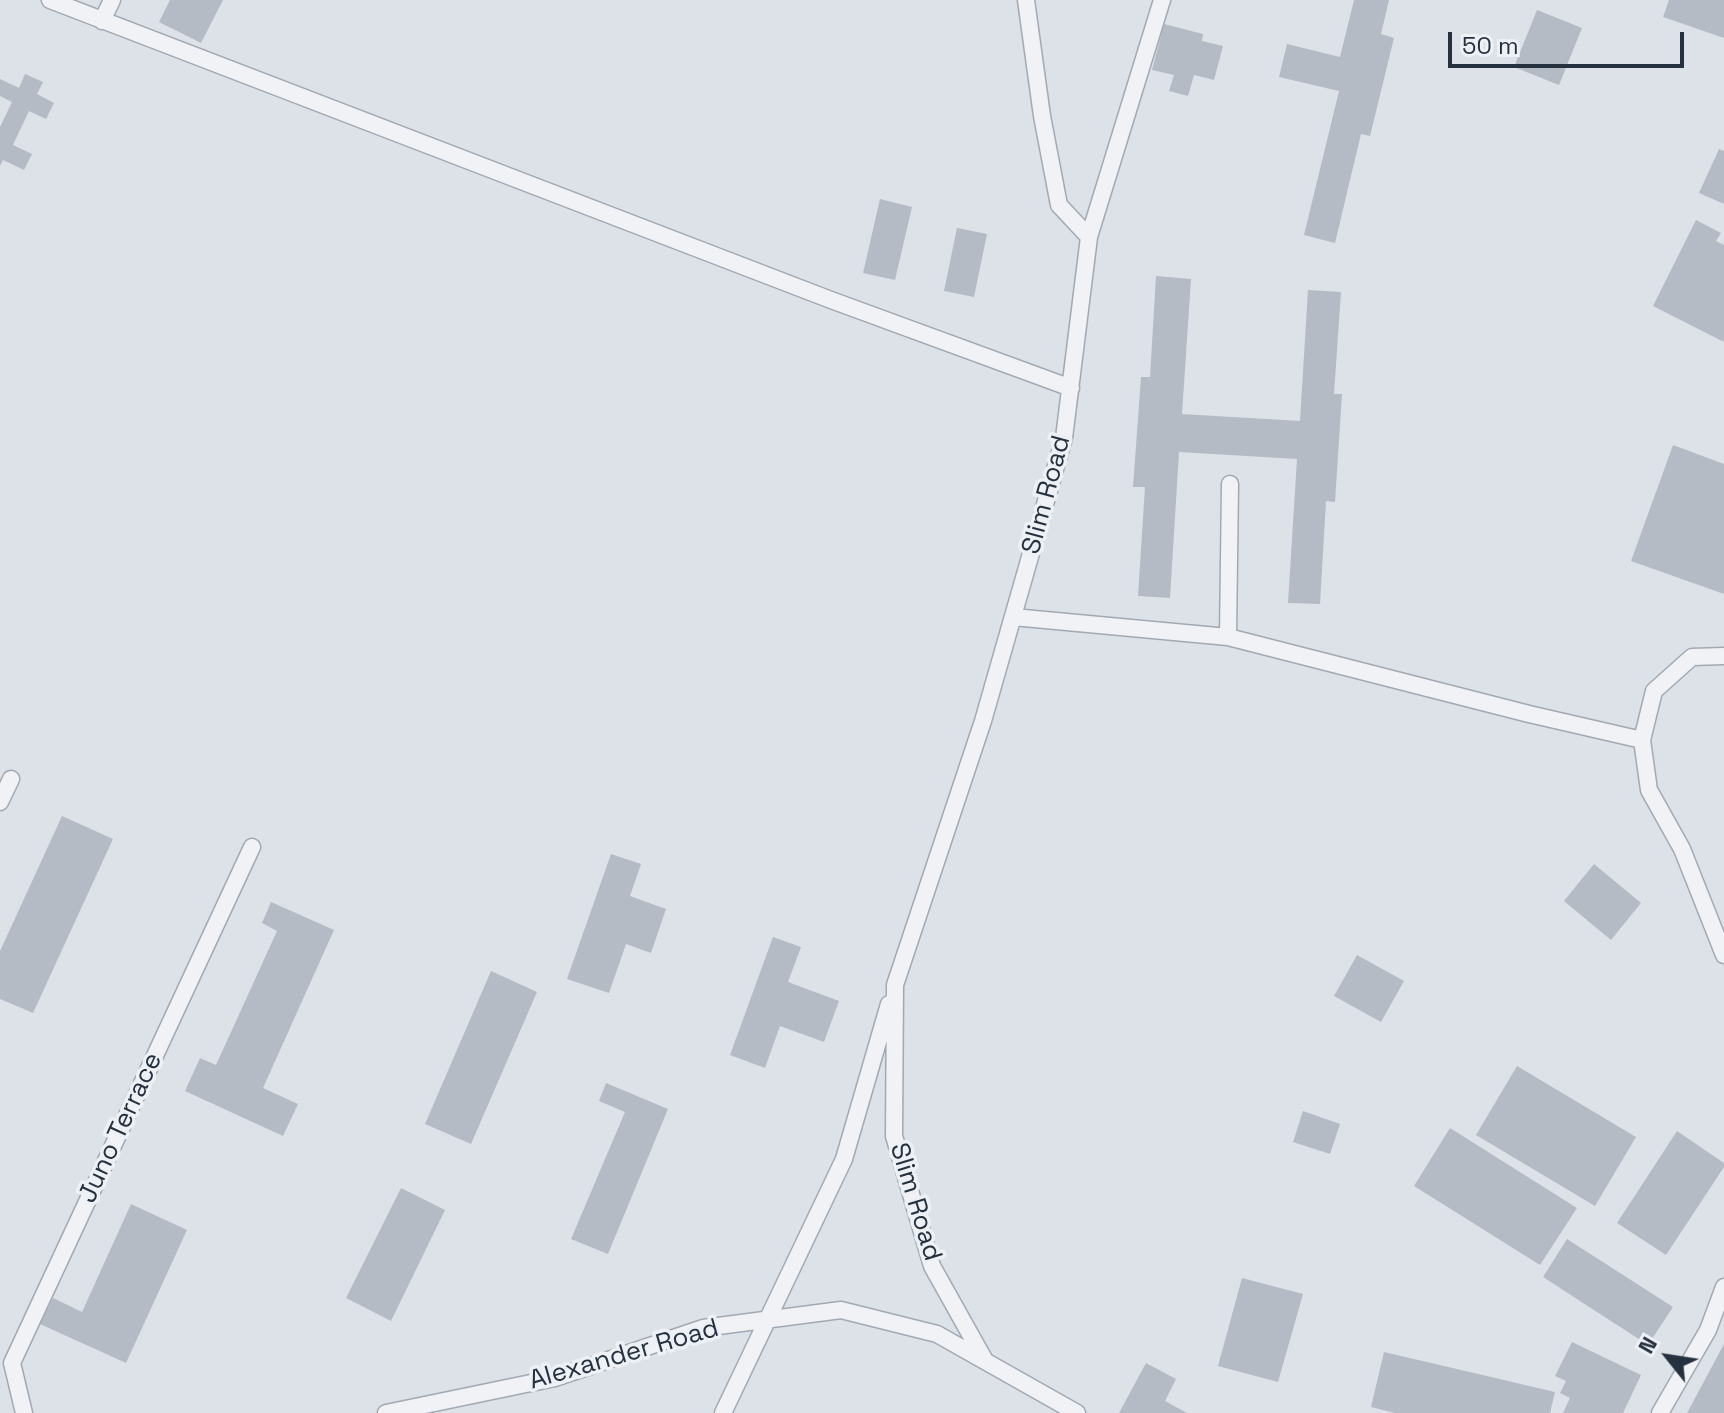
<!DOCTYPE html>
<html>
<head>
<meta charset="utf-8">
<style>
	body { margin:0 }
	#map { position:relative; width:1724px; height:1413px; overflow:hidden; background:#dde2e8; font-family:"Space Grotesk",sans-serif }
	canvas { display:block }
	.north { position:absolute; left:1628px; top:1317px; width:80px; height:80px; -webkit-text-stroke:6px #edf1f5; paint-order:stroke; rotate:300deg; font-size:22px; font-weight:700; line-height:32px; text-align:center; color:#26313f }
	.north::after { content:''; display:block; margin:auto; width:28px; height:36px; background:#26313f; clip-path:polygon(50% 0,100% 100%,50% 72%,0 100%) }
	.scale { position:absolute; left:1448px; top:32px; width:236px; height:36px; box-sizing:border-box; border:4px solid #26313f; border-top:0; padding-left:10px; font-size:24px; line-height:28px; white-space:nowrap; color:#26313f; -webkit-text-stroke:6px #edf1f5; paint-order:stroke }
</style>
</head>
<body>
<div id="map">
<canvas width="1724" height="1413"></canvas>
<div class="north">N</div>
<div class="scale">50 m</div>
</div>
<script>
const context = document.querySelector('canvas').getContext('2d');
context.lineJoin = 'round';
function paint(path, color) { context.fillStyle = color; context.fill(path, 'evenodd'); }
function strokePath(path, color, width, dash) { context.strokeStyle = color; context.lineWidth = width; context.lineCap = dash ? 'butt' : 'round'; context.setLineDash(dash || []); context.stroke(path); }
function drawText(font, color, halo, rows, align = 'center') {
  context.font = font + ' "Space Grotesk",sans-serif'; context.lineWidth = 7; context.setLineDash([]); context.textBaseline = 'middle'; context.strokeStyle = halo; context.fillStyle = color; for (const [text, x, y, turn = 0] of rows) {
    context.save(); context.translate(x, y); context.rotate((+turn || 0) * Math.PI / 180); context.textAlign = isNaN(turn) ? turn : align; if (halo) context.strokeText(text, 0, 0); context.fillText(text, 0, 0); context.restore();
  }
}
paint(new Path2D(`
	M170,0h53l-22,43 -42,-21z
	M1354,0h35l-8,34 13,4 -24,98 -9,-2 -26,109 -31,-8 35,-144 -60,-14 8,-33 53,13z
	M1669,0h55v38l-61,-21z
	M1537,10l45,18 -23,57 -45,-18z
	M1164,24l39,10 -1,7 21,5 -9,34 -20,-5 -6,21 -19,-5 5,-16 -22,-5z
	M25,74l18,8 -6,12 17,9 -8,16 -17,-8 -16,34 19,9 -8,16 -21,-10 -3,6v-39l12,-25 -12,-6v-17l19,9z
	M1719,149l5,2v53l-25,-11z
	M880,199l32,8 -17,73 -32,-7z
	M1696,220l25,13 -5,8 8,4v97l-71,-36z
	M957,228l30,6 -13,63 -30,-6z
	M1156,276l35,3 -9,135 118,7 8,-131 33,2 -7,102h8l-7,108 -9,-1 -6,103 -32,-1 9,-144 -118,-7 -9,146 -32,-2 7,-109h-12l8,-110h9z
	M1673,445l51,19v130l-93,-33z
	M62,816l51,23 -80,174 -33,-14v-48z
	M611,854l30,10 -11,32 36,13 -15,44 -25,-9 -17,49 -42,-14z
	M1594,864l47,39 -30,37 -47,-39z
	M271,902l63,28 -71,158 35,16 -15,32 -98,-45 15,-33 16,7 61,-134 -15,-8z
	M773,937l28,10 -13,35 51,19 -15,41 -44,-16 -15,42 -35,-13z
	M1357,955l47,26 -23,41 -47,-26z
	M491,971l46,21 -66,152 -46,-20z
	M1517,1066l119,71 -41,69 -119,-71z
	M606,1083l62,26 -60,145 -37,-15 54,-127 -26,-11z
	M1303,1111l37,13 -10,30 -37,-12z
	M1450,1128l127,80 -37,57 -126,-79z
	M1677,1131l47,32v4l-58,88 -49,-32z
	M401,1188l44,22 -54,111 -45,-23z
	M131,1204l56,26 -61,133 -86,-39 13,-26 29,14z
	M1567,1239l106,68 -25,38 -105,-68z
	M1242,1278l61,16 -25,88 -60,-16z
	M1572,1342l69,33 -18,38h-60l7,-15 -10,-5 6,-12 -11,-5z
	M1724,1344v69h-37z
	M1384,1352l171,40 -5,21h-155l-24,-6z
	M1146,1363l30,16 -11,22 22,12h-68z`), '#b4bbc5');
const lane = new Path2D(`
	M50,0l781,300 240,88
	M102,21l10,-21
	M1089,237l73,-237
	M1013,617l215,20 2,-153
	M1228,637l301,77 113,26
	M1724,656l-32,1 -38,34 -12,49 7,50 33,59 42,106
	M0,802l11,-23
	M984,1359l-52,-93 -38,-130 1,-151 88,-264 81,-283 25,-201 -30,-32 -17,-89 -16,-116
	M24,1413l-12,-50 240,-516
	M386,1413l169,-35 148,-50 138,-18 96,24 140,79
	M723,1413l121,-254 45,-155
	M1660,1413l48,-83 16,-43`);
strokePath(lane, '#a2a9b2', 19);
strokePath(lane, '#f0f2f6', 16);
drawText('26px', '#26313f', '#edf1f5', [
	["Slim Road",1047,495,-75],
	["Juno Terrace",121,1128,-65],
	["Slim Road",915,1202,73],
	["Alexander Road",624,1355,-16]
]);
</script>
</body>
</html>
